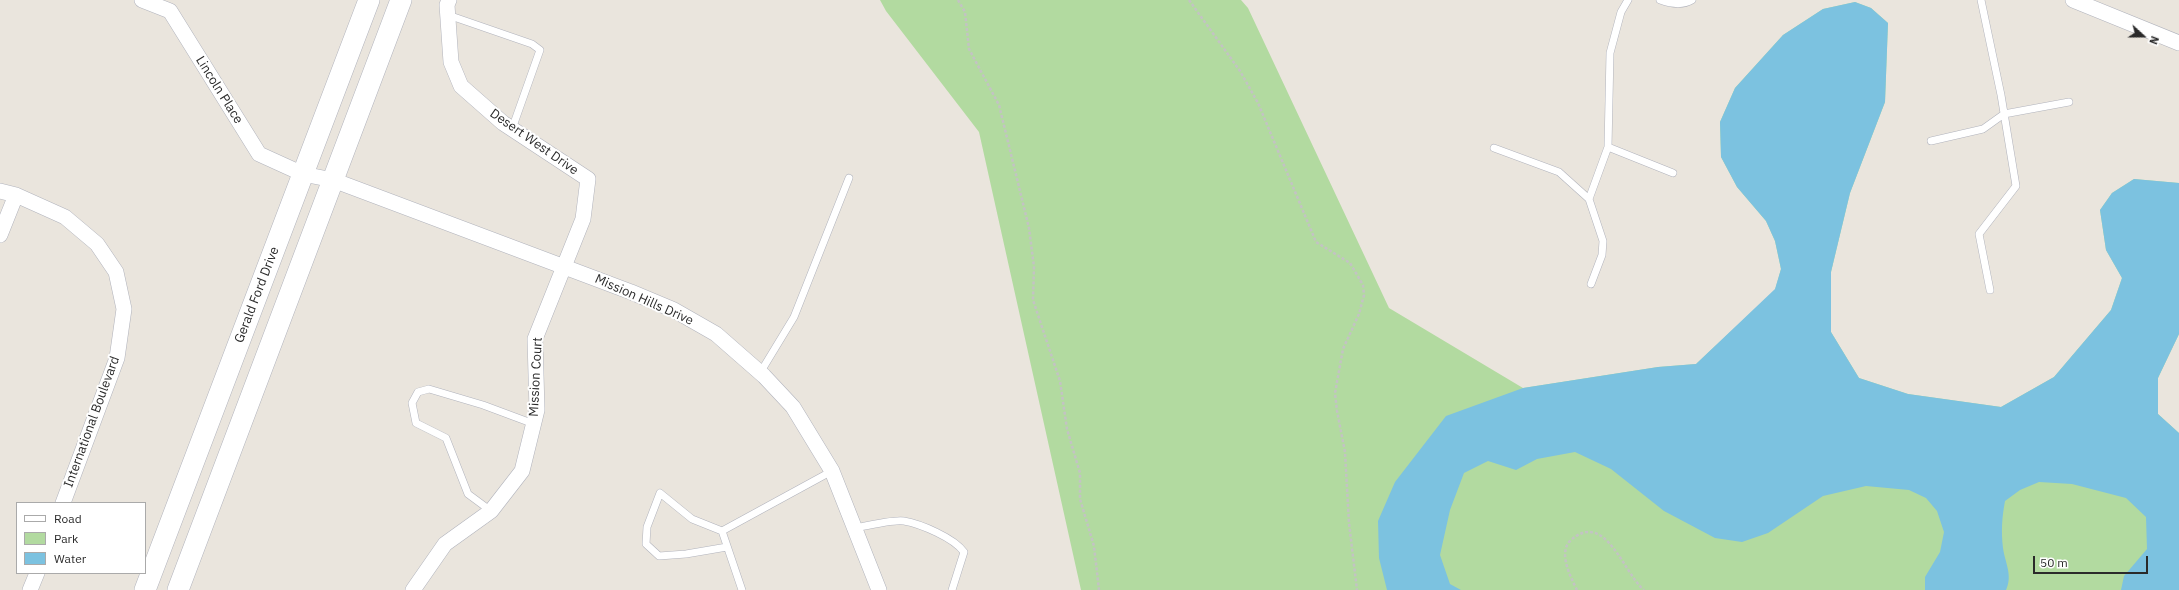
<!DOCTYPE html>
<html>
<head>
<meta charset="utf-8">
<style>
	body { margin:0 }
	#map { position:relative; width:2179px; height:590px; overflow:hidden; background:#eae5dd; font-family:"IBM Plex Sans",sans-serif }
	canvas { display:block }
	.legend { position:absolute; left:16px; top:502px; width:130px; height:72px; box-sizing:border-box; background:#fff; border:1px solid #aaa; margin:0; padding:5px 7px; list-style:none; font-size:12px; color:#2a2a2a }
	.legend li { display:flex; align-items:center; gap:8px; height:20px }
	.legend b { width:20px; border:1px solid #aaa }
	.north { position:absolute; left:2123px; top:16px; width:40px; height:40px; -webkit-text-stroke:3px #fff; paint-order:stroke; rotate:111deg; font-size:11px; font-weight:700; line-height:16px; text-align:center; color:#2a2a2a }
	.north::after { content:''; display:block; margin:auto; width:14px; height:18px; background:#2a2a2a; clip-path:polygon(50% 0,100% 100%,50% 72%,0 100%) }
	.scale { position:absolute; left:2033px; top:556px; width:115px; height:18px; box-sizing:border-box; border:2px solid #2a2a2a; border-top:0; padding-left:5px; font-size:12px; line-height:14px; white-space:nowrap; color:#2a2a2a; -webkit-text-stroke:3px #fff; paint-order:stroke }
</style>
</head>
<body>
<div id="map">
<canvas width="2179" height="590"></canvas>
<ul class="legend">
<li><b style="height:5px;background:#fff"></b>Road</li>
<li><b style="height:11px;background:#b2daa0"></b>Park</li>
<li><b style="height:11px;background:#7cc2e0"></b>Water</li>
</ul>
<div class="north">N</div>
<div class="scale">50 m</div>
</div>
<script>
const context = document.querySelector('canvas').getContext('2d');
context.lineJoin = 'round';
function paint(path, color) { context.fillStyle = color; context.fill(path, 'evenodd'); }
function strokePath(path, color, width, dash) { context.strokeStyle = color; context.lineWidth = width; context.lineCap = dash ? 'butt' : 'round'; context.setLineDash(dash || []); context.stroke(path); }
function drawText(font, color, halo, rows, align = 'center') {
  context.font = font + ' "IBM Plex Sans",sans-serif'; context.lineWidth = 4; context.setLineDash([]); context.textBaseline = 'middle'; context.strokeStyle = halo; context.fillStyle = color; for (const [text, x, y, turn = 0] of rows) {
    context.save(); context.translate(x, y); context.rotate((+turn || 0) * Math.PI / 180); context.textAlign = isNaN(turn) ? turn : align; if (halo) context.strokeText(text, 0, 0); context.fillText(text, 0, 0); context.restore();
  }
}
paint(new Path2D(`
	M880,0h361l7,8 141,300 134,80 135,-21 38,-3 79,-74 6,-21 -6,-28 -9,-20 -29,-34 -16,-30 -1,-35 15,-34 48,-53 40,-26 32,-7 16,6 17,15 -3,79 -35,91 -19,79v60l28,46 49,16 93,13 53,-30 57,-67 11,-32 -16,-28 -6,-40 12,-17 22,-14 45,4v151l-21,44v36l21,19v157h-1098l-102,-458 -93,-121z`), '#b2daa0');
paint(new Path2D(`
	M1855,2l16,6 17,15 -3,79 -35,91 -19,79v60l28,46 49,16 93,13 53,-30 57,-67 11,-32 -16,-28 -6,-40 12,-17 22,-14 45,4v151l-21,44v36l21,19v157h-58l3,-14 23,-27 -1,-32 -20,-19 -54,-14 -33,-2 -19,8 -15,11c-3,16 -4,30 -2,47 2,15 10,27 3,42h-81v-13l15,-25 4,-20 -7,-21 -11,-13 -17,-8 -43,-4 -43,10 -55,37 -26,9 -27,-4 -51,-27 -53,-42 -36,-17 -38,7 -21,11 -28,-9 -24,12 -14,37 -10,45 10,29 11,6h-74l-8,-32 -1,-37 17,-39 51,-66 77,-28 135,-21 38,-3 79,-75 6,-20 -6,-28 -9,-20 -29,-34 -16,-30 -1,-35 15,-34 48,-53 40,-26z`), '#7cc2e0');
const lane = new Path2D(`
	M1660,0c11,4 22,6 32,0
	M1981,0l20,95 15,91 -37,48 11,56
	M448,15l84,29 8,6 -28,79
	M1931,141l52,-12 21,-15 65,-12
	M1608,147l65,26
	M1494,148l65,24 30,27 14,42 -1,14 -11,29
	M1589,199l19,-52 2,-94 11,-41 7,-12
	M760,373l34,-56 55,-139
	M491,511l-23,-17 -22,-56 -30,-15 -4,-20 6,-11 11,-3 54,16 51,19
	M855,528c10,-2 40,-9 49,-7 17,3 50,17 60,31l-12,38
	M722,531l-30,-12 -32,-26 -13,34 -1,17 13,12 27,-2 41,-7
	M742,590l-20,-59 110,-60`);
const street = new Path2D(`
	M142,0l28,11 89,143 44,20 30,6 298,112 43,18 42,24 48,42 29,31 39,64 47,119
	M2073,0l106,43
	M0,191l16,4 49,22 32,27 19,28 8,37 -7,49 -54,145
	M0,235l16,-40
	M30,590l7,-17
	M413,590l32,-46 46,-33 31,-40 15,-61 -2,-71 48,-120 5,-40 -85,-56 -42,-37 -10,-24 -4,-57 2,-5`);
const secondary = new Path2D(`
	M145,590l224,-590
	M178,590l223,-590`);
strokePath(lane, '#b1b3bc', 8);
strokePath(street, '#b1b3bc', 16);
strokePath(secondary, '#b1b3bc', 22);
strokePath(new Path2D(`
	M958,0l7,12 4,37 30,56 30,123 5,39 -1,33 27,81 7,48 13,44v26l14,47 5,44
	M1189,0l51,71 18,32 58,139 34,21 13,22 1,10 -5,19 -16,35 -8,44 2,18 8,41 4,71 8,67
	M1577,590c-6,-12 -19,-37 -7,-49 35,-33 54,33 74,49`), '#c3c3c3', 2.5, [3, 2]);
strokePath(lane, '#fff', 7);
strokePath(street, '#fff', 15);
strokePath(secondary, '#fff', 21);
drawText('13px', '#2a2a2a', '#fff', [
	["Lincoln Place",219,90,58],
	["Desert West Drive",534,142,35],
	["Gerald Ford Drive",257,295,-69],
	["Mission Hills Drive",644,300,24],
	["Mission Court",536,377,-87],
	["International Boulevard",92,422,-70]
]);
</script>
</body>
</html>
